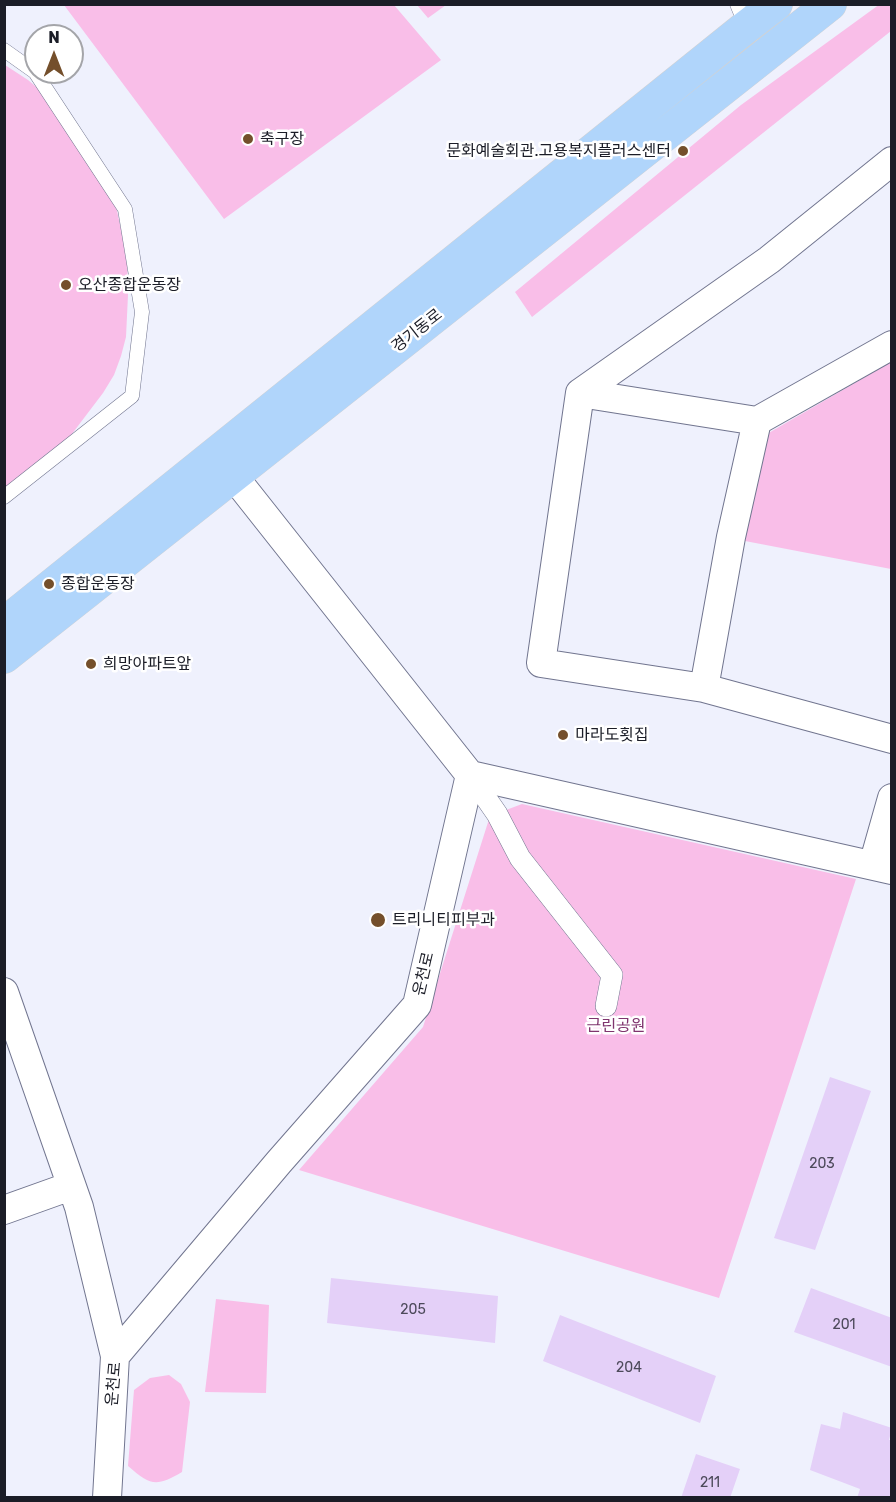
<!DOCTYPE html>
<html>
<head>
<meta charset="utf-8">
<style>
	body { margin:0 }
	#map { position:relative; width:896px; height:1502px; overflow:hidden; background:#eff1fd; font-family:Rubik,sans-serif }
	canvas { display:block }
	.frame { position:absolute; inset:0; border:6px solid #1b1d27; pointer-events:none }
	.north { position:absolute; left:24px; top:24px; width:60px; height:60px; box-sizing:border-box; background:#fff; border:2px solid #a4a5a9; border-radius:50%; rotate:0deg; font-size:16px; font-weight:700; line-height:24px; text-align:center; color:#1b1d27 }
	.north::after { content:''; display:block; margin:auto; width:21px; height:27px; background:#744f2b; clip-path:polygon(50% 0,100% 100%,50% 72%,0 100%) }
</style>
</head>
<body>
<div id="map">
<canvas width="896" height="1502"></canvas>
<div class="frame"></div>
<div class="north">N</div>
</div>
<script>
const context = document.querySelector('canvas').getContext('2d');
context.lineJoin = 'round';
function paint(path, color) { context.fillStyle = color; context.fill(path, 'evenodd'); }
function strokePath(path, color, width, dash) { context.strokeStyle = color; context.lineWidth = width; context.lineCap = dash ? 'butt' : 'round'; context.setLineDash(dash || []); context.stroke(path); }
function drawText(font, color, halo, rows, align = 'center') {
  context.font = font + ' Rubik,"Noto Sans KR",sans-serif'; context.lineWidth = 5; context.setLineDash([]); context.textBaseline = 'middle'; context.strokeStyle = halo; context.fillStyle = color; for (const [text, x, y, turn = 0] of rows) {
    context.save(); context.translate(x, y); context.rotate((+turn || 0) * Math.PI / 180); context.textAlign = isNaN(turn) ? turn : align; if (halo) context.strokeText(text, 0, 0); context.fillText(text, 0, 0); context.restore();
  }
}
paint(new Path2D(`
	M880,4l11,1v26l-359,286 -17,-25 226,-187z
	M64,5h330l47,55 -217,159z
	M417,5h29l-18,13z
	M5,65l23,15 31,26 53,83 15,66 1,40 -2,42 -5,19 -7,19 -11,18 -41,54 -57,42z
	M891,362v207l-146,-28 15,-103z
	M522,804l334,75 -137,419 -420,-128 124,-143 67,-211z
	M216,1299l53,6 -3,88 -61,-1z
	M169,1375l12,9 9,18 -8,70c-26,15 -31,14 -54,-6l6,-76 16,-12z`), '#f9bee8');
paint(new Path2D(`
	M830,1077l41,14 -56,159 -41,-12z
	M331,1278l167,18 -3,47 -168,-20z
	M811,1288l81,30v49l-98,-35z
	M560,1315l156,61 -16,47 -157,-62z
	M843,1412l49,16 -3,12h3v58h-35l3,-9 -50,-19 11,-46 19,5z
	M696,1454l44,15 -10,29h-49z`), '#e4d0f8');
const service = new Path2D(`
	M737,4l9,22
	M4,50l31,22 90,137 17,103 -10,84 -128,101`);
const pedestrian = new Path2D(`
	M470,775l27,39 23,44 92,117 -6,31`);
const minor = new Path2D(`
	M892,345l-135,76 -26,116 -27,151 188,51
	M580,393l177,28
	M220,459l250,316
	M704,688l-163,-25 39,-270 189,-133 123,-99
	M470,775l422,95
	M873,865l19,-67
	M4,992l75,215 36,149
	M4,1210l67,-24
	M107,1498l8,-142 164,-194 138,-157 53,-230`);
const primary = new Path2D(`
	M4,624l742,-597 30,-23
	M4,657l826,-653`);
strokePath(service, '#71758f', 15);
strokePath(pedestrian, '#71758f', 22);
strokePath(minor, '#71758f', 30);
strokePath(primary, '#d1d2d4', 34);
strokePath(service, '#fff', 14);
strokePath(pedestrian, '#fff', 21);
strokePath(minor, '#fff', 28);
strokePath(primary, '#b0d5fb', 33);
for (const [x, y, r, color] of [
	[248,139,6,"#744f2b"],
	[683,151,6,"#744f2b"],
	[66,285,6,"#744f2b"],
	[49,584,6,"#744f2b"],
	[91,664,6,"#744f2b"],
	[563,735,6,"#744f2b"],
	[378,920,8,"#744f2b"]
]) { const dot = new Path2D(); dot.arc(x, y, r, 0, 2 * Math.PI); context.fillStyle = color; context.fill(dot); strokePath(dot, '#fff', 2); }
drawText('14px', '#4d4a5b', null, [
	["203",822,1164],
	["205",413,1310],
	["201",844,1325],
	["204",629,1368],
	["211",710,1483]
]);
drawText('16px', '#1b1d27', '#fff', [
	["축구장",260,139],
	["문화예술회관.고용복지플러스센터",671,151,"right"],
	["오산종합운동장",78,285],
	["종합운동장",61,584],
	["희망아파트앞",103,664],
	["마라도횟집",575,735],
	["트리니티피부과",392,920]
], 'left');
drawText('16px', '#1b1d27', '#fff', [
	["경기동로",417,331,-38],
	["운천로",424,974,-77],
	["운천로",114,1384,-85]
]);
drawText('16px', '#7f346e', '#fff', [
	["근린공원",616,1026]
]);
</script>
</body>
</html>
